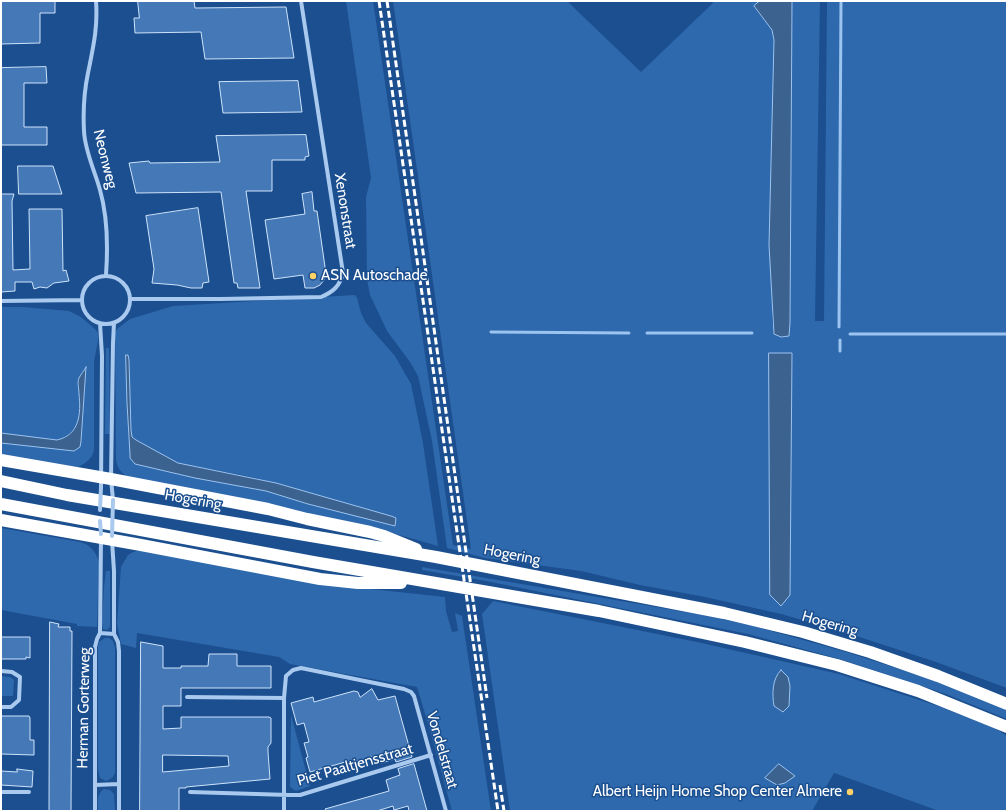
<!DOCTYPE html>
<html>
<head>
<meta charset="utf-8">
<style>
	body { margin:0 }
	#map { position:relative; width:1008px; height:812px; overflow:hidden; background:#1b4f8f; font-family:Cabin,sans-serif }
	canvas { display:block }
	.frame { position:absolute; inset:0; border:2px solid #fff; pointer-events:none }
</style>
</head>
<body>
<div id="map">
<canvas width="1008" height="812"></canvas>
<div class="frame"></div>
</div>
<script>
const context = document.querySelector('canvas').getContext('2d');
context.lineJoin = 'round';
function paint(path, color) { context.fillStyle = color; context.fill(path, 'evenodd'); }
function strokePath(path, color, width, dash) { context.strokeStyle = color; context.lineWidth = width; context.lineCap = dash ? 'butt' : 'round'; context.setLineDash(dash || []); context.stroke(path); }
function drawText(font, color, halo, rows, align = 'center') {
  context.font = font + ' Cabin,sans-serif'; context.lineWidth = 3; context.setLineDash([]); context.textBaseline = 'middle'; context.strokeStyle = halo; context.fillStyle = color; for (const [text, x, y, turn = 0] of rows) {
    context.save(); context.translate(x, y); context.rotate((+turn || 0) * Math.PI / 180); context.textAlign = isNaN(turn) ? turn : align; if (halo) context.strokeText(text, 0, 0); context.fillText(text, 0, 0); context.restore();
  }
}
paint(new Path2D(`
	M346,1h27l80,544 18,4 -78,-548h174l74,71 72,-69 -1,-2h48l-6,6 18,23 2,10 -2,279 2,15 7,3 8,-1 1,-13 2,-322h28l-5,320h9l3,-320h180v687l-71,-26 -95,-31 -60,-17 -76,-17 -65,-12 -59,-14 -96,-13 -38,-10 -15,-107 -14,-65 -8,-14 -23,-31 -17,-36 -3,-15 -1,-83 5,-19z
	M355,295l2,3 4,15 5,10 29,33 16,28 12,59 15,103 -35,-10 -55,-13 -218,-45c-8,-4 -13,-9 -14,-19l-1,-126 2,-4 13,-10 43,-13zM126,355h2l1,5 2,70 1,7 4,3 42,23 74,14 139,39 5,2 -1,8 -87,-22 -42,-13 -71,-13 -60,-14 -5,-6v-4l-3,-51z
	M1,307h22l46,4 12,6 15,13 2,3v8l-4,20v89c-2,9 -8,13 -16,17l-77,-11v-13l73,8 6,-5 1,-5 4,-71 -6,8c-2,19 7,40 -9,55 -4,3 -7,6 -13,7l-56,-7z
	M106,348h3l1,86h-5z
	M1,528l79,14c10,3 16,9 19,20l-2,65 -20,-1v-2l-76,-14z
	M141,550l211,37 93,10 1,14 6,21 6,-1 -3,-18 7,3 29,195h-39l-22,-81 -13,-43 -127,-23 -11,-7 -142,-24 -1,15 -15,-4 -4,-20 4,-57 7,-12 5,-3z
	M422,567l281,48 47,10 96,27 103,33 58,24v10l-61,-25 -103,-34 -95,-26 -262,-53 -64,-11z
	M106,571h4v56l-3,3 -4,-1 -1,-6 2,-36z
	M493,601l204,41 142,32 102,33 55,22 11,7v75h-68l-105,-38 -22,38h-302l-28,-197z
	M105,638h4l4,3 2,7v125l-3,5 -6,3 -6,-3 -2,-8v-124l1,-4z
	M1,676l9,1 4,3 -1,16h-12z
	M291,715l19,71 -14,5 -6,-4z
	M104,789l6,1 4,4 1,17h-17c0,-8 -2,-17 6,-22z`), '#2e69ad');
const water = new Path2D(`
	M760,1h32l-2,322 -1,13 -8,1 -7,-3 -5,-89 5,-205 -2,-10 -18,-24z
	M769,353h23l-2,242 -9,11 -11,-11z
	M126,355h2l1,5 2,70 1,7 4,3 42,23 98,20 115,33 5,2 -1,8 -87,-22 -42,-13 -71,-13 -60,-14 -5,-6v-4l-3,-51z
	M86,367l-5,74 -1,6 -6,4 -73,-8v-10l56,7c23,-5 24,-27 22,-46 0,-5 -2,-12 0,-16 2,-4 5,-7 7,-11z
	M781,670l7,7 2,9 -1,20 -6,6 -9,-6c-2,-12 -2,-27 7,-36z
	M779,764l16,12 -10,7 -8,2 -12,-7z`);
paint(water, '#3c6290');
strokePath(water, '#9cc4f0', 1);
strokePath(new Path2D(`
	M839,327l2,-326
	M491,332l138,1
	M647,333h105
	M850,334h157
	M840,351v-11`), '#9cc4f0', 3);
const building = new Path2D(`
	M1,1h54v12h-15v30l-39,1z
	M138,1h56l1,7 91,-1 8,51 -89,1 -4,-27 -66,1 -1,-15h5z
	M46,67l1,16h-23v44h23v18h-46v-77z
	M298,81l4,31 -79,1 -4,-31z
	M306,135l3,21 -4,1v3h-33v31h-26l14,97h-22l-1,-5h-3l-13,-91 -85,1 -7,-30 20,-2 1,2 70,-1 -4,-26z
	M18,166h35l9,28h-43z
	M312,192l2,19h3l9,63 -2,6 -4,5 -6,3h-9l-2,-13 -29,4 -9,-59 40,-6 -3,-20z
	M1,194h13l-2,7 1,69 17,-1 -1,-60h33l1,62 3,-1 3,11 -15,2 -7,5 -7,-1 -6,2 -2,-7h-17v9l-14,1z
	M198,208l11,74 -6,1 -1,5h-11l-14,-3 -25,-2 2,-14 -8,-53z
	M50,622l9,2 -1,3h12v4h2l-1,180h-22v-1z
	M1,637h29v21l-4,-1v2h-25z
	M141,642l22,4v22h18v-2h27l1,-12h28v12h34v22h-90v18h-18v23l18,-1v-11h88l2,1v25l-3,4v5l2,27 -84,8v1h-7v23h-39zM163,755l65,1 1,10 -66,6z
	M372,689l6,11 17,-4 17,61 -16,5 -1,-3 -14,4 -2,-8 -30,8v-2l-39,11 -4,-14 2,-1 -4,-14 5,-1 -5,-19 -7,2 -6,-22 22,-6 1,5 40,-11 4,1 2,5z
	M1,716h28l1,2v22h4v15l-33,-1z
	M414,764l13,47h-18l-1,-5 -14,4 -1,-4 -16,5h-51l-1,-2 64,-18 -3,-11 14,-5 -2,-6z
	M17,769l16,2 -1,16 -31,-2v-14l16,1z`);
paint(building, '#4478b7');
strokePath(building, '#cfe3fa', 1);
strokePath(new Path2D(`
	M96,1c2,27 -3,47 -8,72 -4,19 -5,39 -4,58 1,21 11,40 16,59 8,28 8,57 6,85
	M82 300a24 24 0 1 1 48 0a24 24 0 1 1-48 0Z
	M131,299h90l100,-2c12,-5 19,-11 22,-24l-42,-272
	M1,301l81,-1
	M100,323l2,33 -1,131
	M113,500l-2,-21 2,-136 1,-20
	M112,541l2,30v63l4,8 1,9v160
	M100,633l14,1
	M1,671l11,1 8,5 -1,23 -8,7h-10
	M187,697l97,1
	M95,785l24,-1
	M1,792h28
	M190,792l99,3h11l131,-40
	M95,811v-164l2,-8 3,-6 1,-95
	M284,811v-113l2,-22 7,-6 8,-2 103,21 7,3 3,4 32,115`), '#a9c9ee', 4);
strokePath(new Path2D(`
	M1,460l110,19 157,30 39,10 63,13 14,4 32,13
	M1,481l66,14 369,62 288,56 79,19 67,20 68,24 69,28
	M1,504l312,58 286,49 146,31 92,23 81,26 89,36
	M1,520l140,25 179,34 38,4h43`), '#fff', 12);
strokePath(new Path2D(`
	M379,1l119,810
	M387,1l100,697
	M500,785l4,26`), '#fff', 3, [7, 3]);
strokePath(new Path2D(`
	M100,510l1,-23
	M100,521l1,13
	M112,536l1,-36`), '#a9c9ee', 4);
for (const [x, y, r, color] of [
	[313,276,4,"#ffd166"],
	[850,792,4,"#ffd166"]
]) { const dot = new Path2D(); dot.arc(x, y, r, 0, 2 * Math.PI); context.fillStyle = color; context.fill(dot); strokePath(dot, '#1b4f8f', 1.5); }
drawText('15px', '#fff', '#1b4f8f', [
	["Neonweg",105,159,76],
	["Xenonstraat",345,211,81],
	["Hogering",193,500,10],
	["Hogering",512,555,11],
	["Hogering",830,624,16],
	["Herman Gorterweg",84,708,-89],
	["Vondelstraat",442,750,74],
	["Piet Paaltjensstraat",355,765,-16]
]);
drawText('15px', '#fff', '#1b4f8f', [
	["ASN Autoschade",321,276],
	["Albert Heijn Home Shop Center Almere",842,792,"right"]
], 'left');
</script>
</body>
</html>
